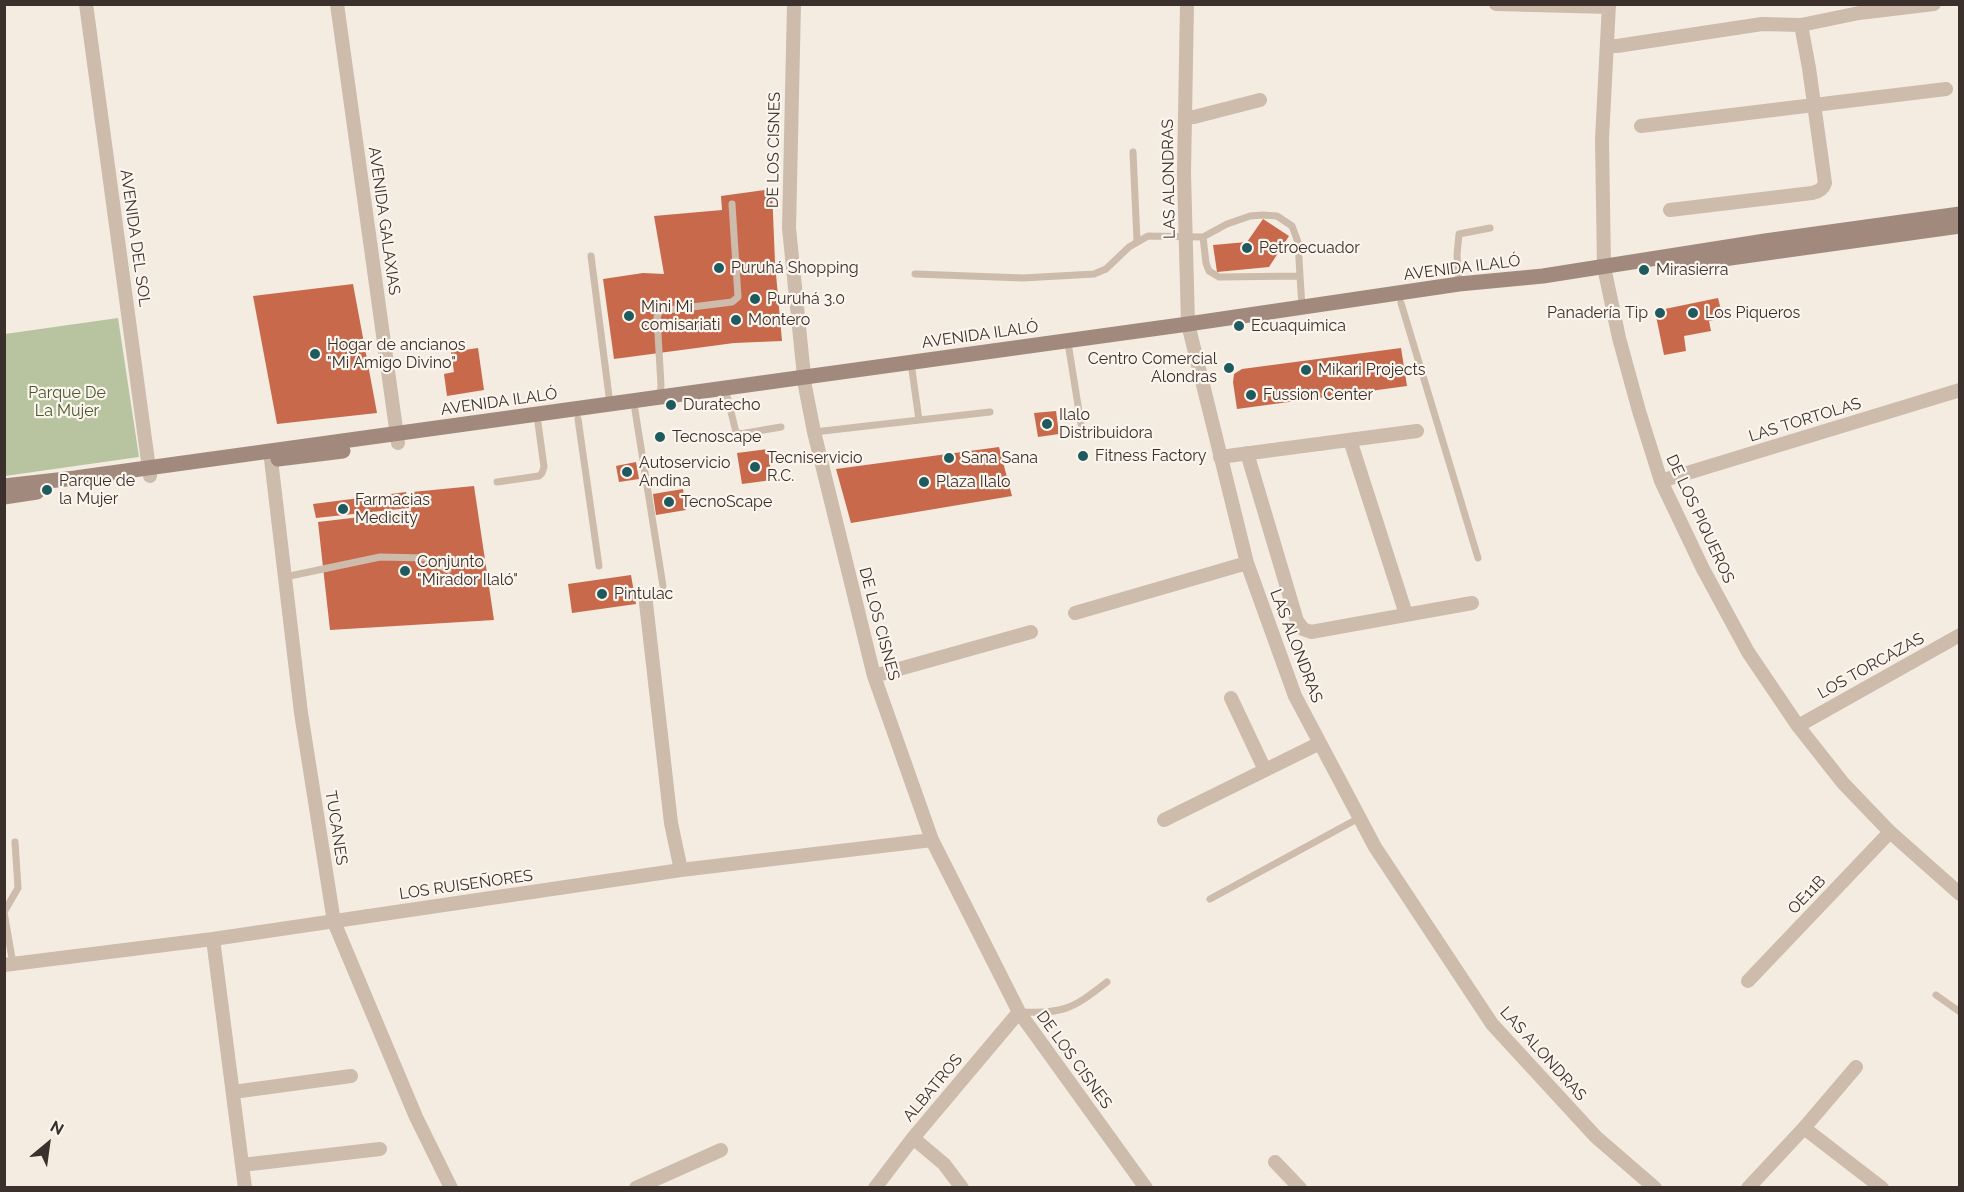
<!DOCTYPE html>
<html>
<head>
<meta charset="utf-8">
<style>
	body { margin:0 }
	#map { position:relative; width:1964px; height:1192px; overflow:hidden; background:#f4ebe1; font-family:Raleway,sans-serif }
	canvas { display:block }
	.frame { position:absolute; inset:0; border:6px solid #3b302b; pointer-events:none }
	.north { position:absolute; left:18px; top:1114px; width:60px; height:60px; -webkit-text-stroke:4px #fbf5ee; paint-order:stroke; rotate:29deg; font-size:16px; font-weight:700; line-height:24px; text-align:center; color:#3b302b }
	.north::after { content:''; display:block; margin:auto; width:21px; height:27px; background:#3b302b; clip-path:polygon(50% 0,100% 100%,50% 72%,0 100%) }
</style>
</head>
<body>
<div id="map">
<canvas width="1964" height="1192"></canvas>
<div class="frame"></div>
<div class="north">N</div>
</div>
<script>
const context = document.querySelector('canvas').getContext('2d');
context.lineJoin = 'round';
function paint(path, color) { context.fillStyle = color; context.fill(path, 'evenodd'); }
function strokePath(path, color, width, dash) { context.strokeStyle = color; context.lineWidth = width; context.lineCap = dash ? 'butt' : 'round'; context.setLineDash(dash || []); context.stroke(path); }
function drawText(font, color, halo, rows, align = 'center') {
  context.font = font + ' Raleway,sans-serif'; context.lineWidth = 4.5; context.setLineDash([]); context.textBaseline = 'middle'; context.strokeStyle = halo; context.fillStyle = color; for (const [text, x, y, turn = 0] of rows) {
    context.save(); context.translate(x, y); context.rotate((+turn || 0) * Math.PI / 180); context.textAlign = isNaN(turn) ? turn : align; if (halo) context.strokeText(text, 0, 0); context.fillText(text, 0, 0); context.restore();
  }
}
paint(new Path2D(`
	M118,318l21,139 -134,19v-142z`), '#b8c4a0');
paint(new Path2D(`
	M772,189l3,74 7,78 -48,2 -120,16 -11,-80 40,-6 21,1 -10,-58 68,-6 -1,-14z
	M1263,219l26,17 -20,31 -52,5 -4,-27 34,-3z
	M353,284l24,129 -100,11 -24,-128z
	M1718,298l5,20 -14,3 2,10 -27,5 2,15 -22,4 -9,-44z
	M478,348l6,42 -37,6 -3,-22 10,-2 -3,-20z
	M1401,348l6,38 -170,23 -4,-27 1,-8 8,-5z
	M1056,411l3,23 -21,3 -4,-24z
	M999,447l13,49 -161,27 -15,-54z
	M768,449l4,31 -30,4 -5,-31z
	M636,462l3,17 -20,3 -3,-16z
	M474,486l20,134 -164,10 -12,-108 93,-11 1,-19z
	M683,489l3,21 -30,5 -3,-21z
	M406,492l3,16 -93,10 -3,-14z
	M631,575l5,29 -64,9 -4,-29z`), '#c8694b');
strokePath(new Path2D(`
	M1133,152l4,89
	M1203,237l3,26 3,8 10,6 81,-1 2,31
	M591,256l19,148
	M915,274l108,4 71,-4 12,-5 23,-22 19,-11 55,1 24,-13 23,-8 13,-1 14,1 15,10 6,16 2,34
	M1459,284l-2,-29 2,-21 31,-6
	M1401,303l77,255
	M1069,349l12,75
	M912,370l7,50
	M727,396l9,36 4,2 41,-7
	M660,397l1,-12 -4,-68 3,-6 72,-9 6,-5 -6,-93
	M635,410l28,176
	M578,419l21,147
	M814,432l176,-20
	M497,482l42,-6 3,-3 2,-6 -6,-44
	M285,577l95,-20 46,1 22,12
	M1210,899l149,-81
	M4,912l14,-24 -3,-46
	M4,912l9,52
	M1936,995l24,17
	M1019,1012c46,1 52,-2 88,-30`), '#cdbbac', 7);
strokePath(new Path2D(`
	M86,4l64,472
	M337,4l61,439
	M794,4l-5,224 16,158 9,46 60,244 58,164 87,172 127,176
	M1187,4l-3,169 4,151 59,239 48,133 80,151 117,177 104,113 59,51
	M1496,4l113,3
	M1609,4l-7,135 2,128 15,71 20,73 22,70 42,88 45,83 50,74 45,57 47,49 70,62
	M1801,25l58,-12 75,-9
	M1607,46h10l145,-22 39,1 8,43 16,115c-2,6 -7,9 -13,10l-142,17
	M1185,117h9l66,-17
	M1641,126l305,-37
	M1350,440l56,174
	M270,451l31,262 33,209 82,195 35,71
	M1247,453l50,168 6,8 8,3 161,-29
	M1220,457l197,-26
	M1661,481l299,-91
	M646,603l25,220 10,47
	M1075,613l172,-50
	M874,676l157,-44
	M1231,698l34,72
	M1798,726l162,-91
	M1164,820l156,-77
	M213,939l32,249
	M4,965l209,-26 468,-69 251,-30
	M1748,981l142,-149
	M233,1092l118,-16
	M1804,1128l78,60
	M913,1138l31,26 18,24
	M1275,1162l25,26
	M242,1165l138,-16
	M636,1188l85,-38
	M875,1188l38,-50 106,-126
	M1748,1188l56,-60 52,-61`), '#cdbbac', 14);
strokePath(new Path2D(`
	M1680,265l280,-39
	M278,459l65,-8
	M4,486l71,-8 1113,-154 271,-40 84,-8 222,-35 195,-27
	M4,497l33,-5`), '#a18a7d', 15);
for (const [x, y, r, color] of [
	[1247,248,6,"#1f5a5e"],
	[719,268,6,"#1f5a5e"],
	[1644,270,6,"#1f5a5e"],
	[755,299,6,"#1f5a5e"],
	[1660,313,6,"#1f5a5e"],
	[1693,313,6,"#1f5a5e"],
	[629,316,6,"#1f5a5e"],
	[736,320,6,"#1f5a5e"],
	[1239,326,6,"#1f5a5e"],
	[315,354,6,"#1f5a5e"],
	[1229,368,6,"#1f5a5e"],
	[1306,370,6,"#1f5a5e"],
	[1251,395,6,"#1f5a5e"],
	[671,405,6,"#1f5a5e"],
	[1047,424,6,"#1f5a5e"],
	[660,437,6,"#1f5a5e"],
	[1083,456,6,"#1f5a5e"],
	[949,458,6,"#1f5a5e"],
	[755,467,6,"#1f5a5e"],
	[627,472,6,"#1f5a5e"],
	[924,482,6,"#1f5a5e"],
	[47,490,6,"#1f5a5e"],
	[669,502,6,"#1f5a5e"],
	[343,509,6,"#1f5a5e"],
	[405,571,6,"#1f5a5e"],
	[602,594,6,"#1f5a5e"]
]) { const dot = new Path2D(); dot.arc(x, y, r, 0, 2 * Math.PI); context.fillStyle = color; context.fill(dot); strokePath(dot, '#fbf5ee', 2); }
drawText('16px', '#3b302b', '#fbf5ee', [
	["DE LOS CISNES",774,150,-89],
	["LAS ALONDRAS",1169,179,-91],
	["AVENIDA GALAXIAS",384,221,82],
	["AVENIDA DEL SOL",135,238,82],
	["AVENIDA ILALÓ",1462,268,-7],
	["AVENIDA ILALÓ",980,335,-8],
	["AVENIDA ILALÓ",499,402,-8],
	["LAS TORTOLAS",1805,420,-17],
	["DE LOS PIQUEROS",1700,519,65],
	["DE LOS CISNES",879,624,75],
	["LAS ALONDRAS",1296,646,69],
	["LOS TORCAZAS",1871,666,-29],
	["TUCANES",336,828,81],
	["LOS RUISEÑORES",466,885,-8],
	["OE11B",1807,895,-46],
	["LAS ALONDRAS",1543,1054,48],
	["DE LOS CISNES",1074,1060,54],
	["ALBATROS",933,1088,-50]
]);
drawText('16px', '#3b302b', '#fbf5ee', [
	["Petroecuador",1259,248],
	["Puruhá Shopping",731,268],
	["Mirasierra",1656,270],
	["Puruhá 3.0",767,299],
	["Mini Mi",641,307],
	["comisariati",641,325],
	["Panadería Tip",1648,313,"right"],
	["Los Piqueros",1705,313],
	["Montero",748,320],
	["Ecuaquimica",1251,326],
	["Hogar de ancianos",327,345],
	["\"Mi Amigo Divino\"",327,363],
	["Centro Comercial",1217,359,"right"],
	["Alondras",1217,377,"right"],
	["Mikari Projects",1318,370],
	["Fussion Center",1263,395],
	["Duratecho",683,405],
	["Ilalo",1059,415],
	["Distribuidora",1059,433],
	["Tecnoscape",672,437],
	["Fitness Factory",1095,456],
	["Tecniservicio",767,458],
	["R.C.",767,476],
	["Sana Sana",961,458],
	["Autoservicio",639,463],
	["Andina",639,481],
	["Parque de",59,481],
	["la Mujer",59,499],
	["Plaza Ilalo",936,482],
	["Farmacias",355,500],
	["Medicity",355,518],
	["TecnoScape",681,502],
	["Conjunto",417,562],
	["\"Mirador Ilaló\"",417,580],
	["Pintulac",614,594]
], 'left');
drawText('16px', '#4a5a2e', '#fbf5ee', [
	["Parque De",67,393],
	["La Mujer",67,411]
]);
</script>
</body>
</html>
